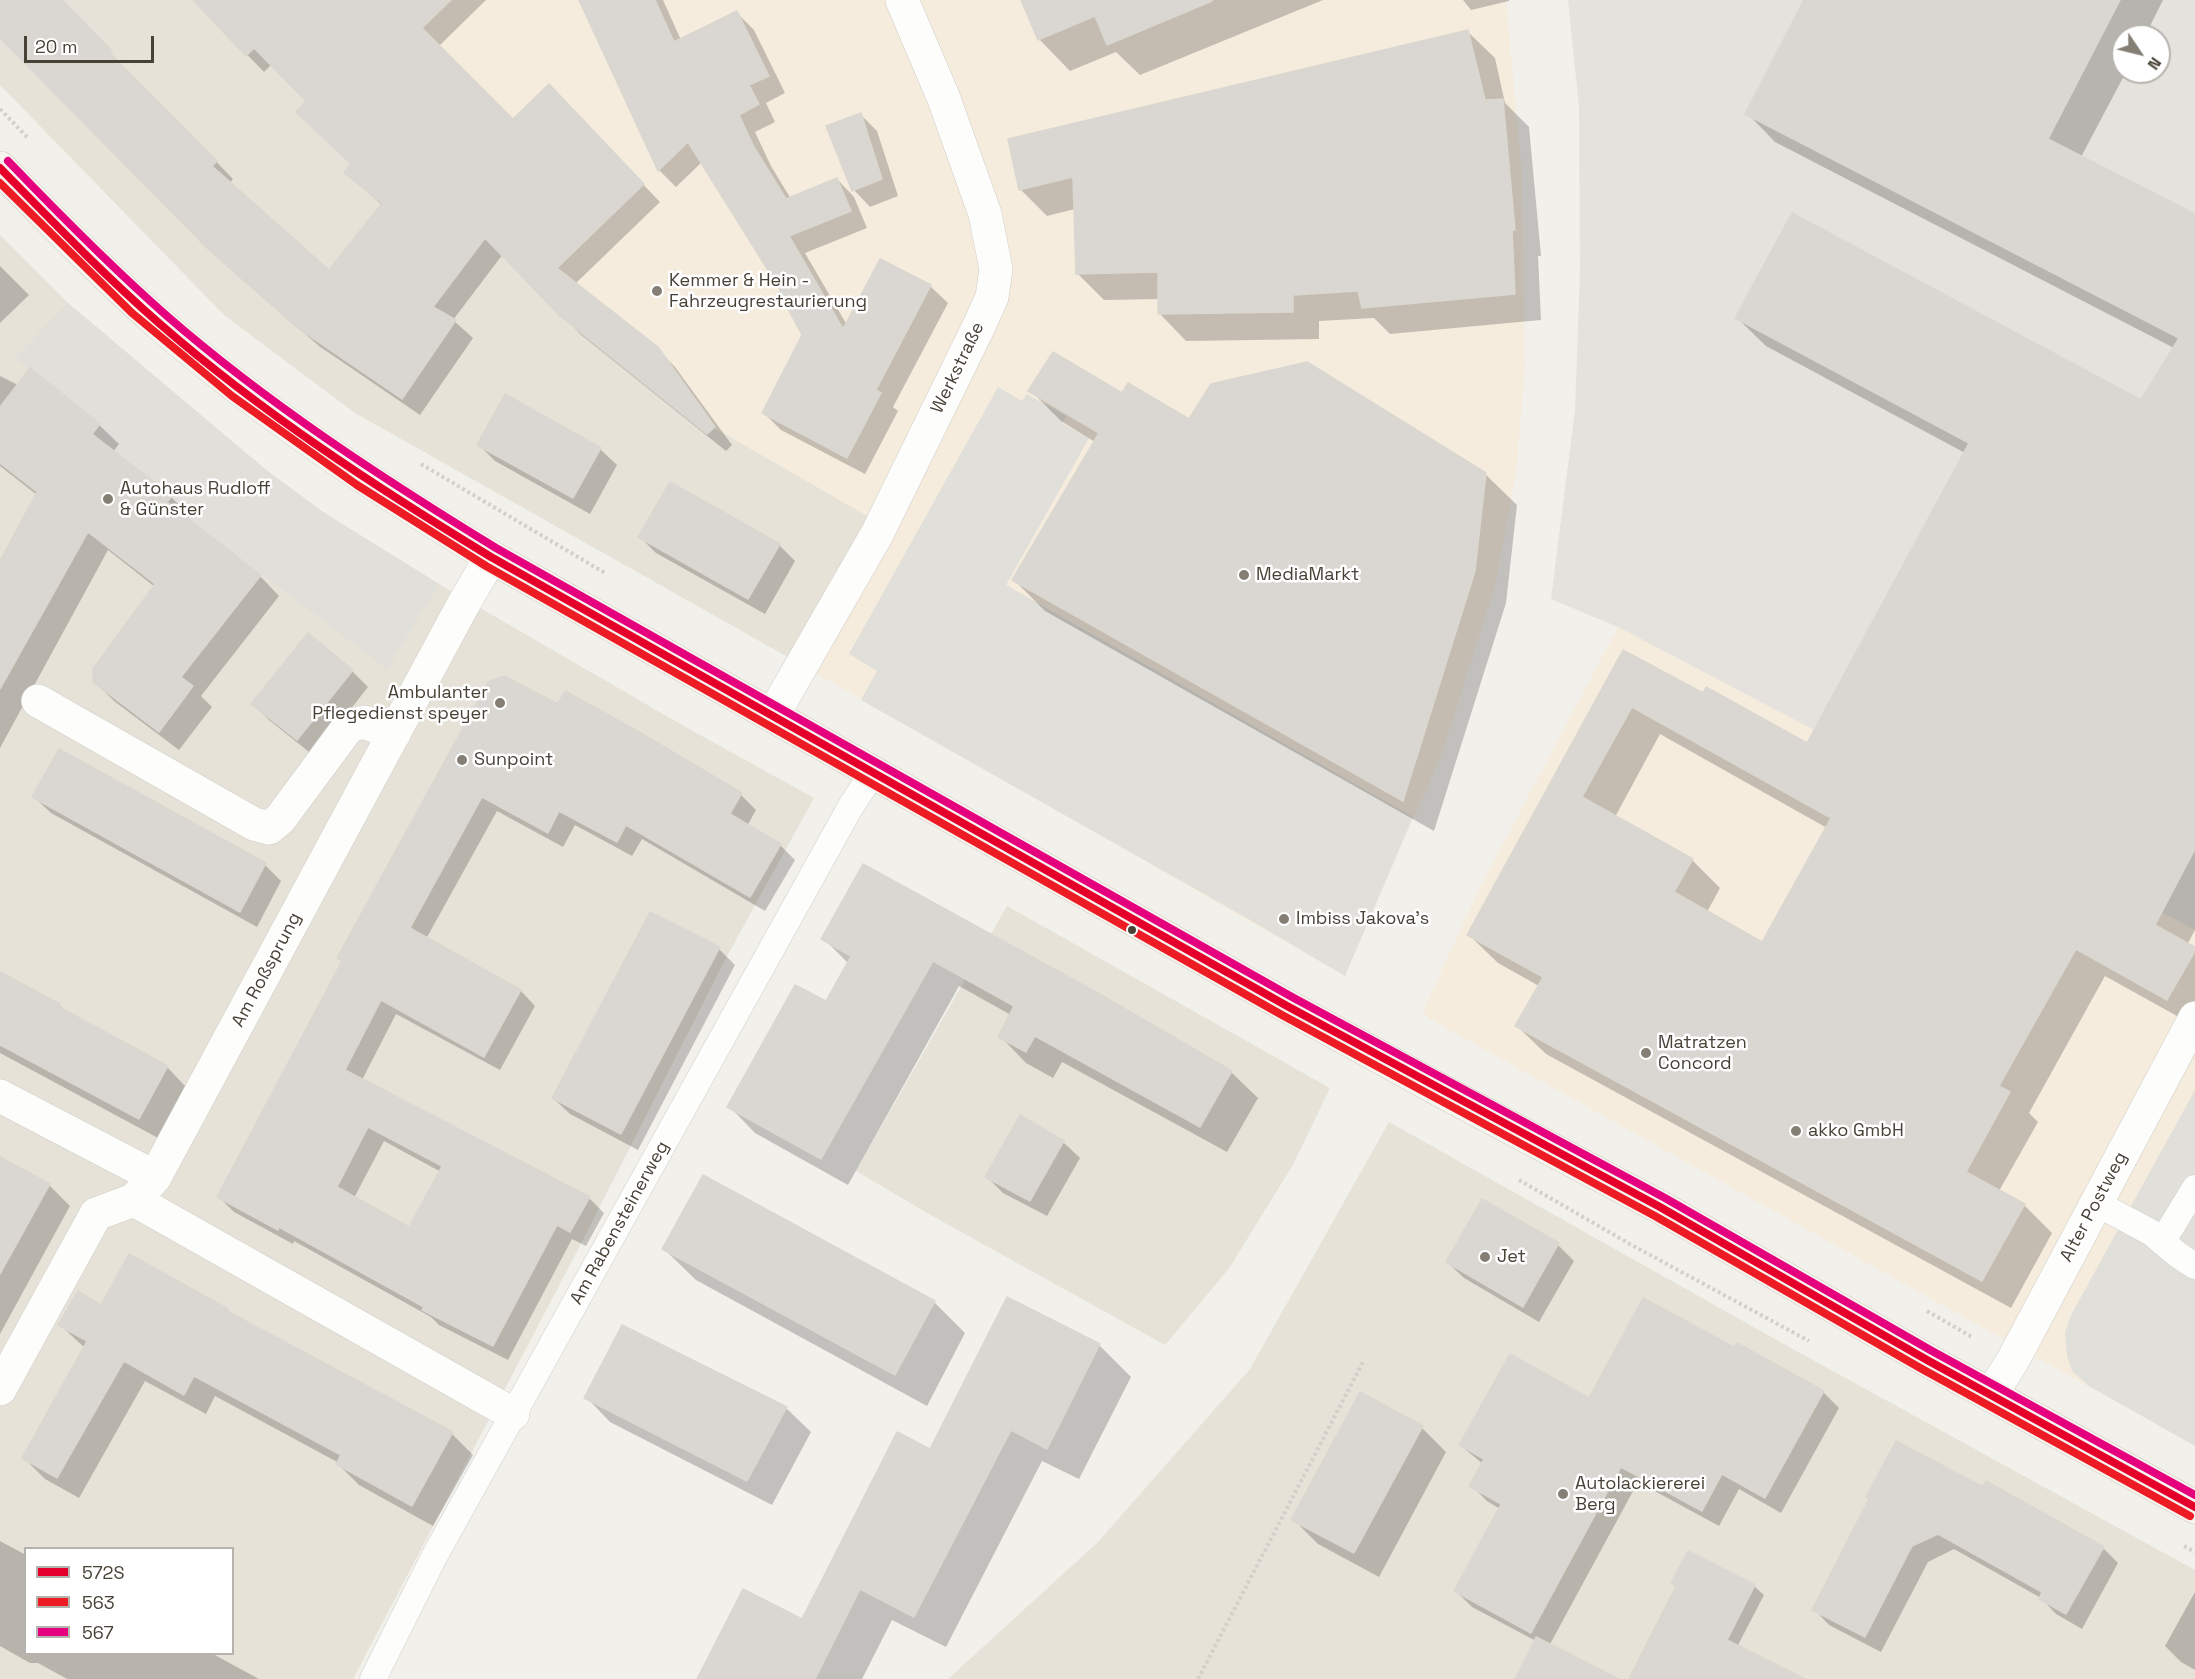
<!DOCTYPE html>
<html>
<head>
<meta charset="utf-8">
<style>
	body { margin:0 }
	#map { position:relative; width:2195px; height:1679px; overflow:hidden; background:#f2f0eb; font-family:"Space Grotesk",sans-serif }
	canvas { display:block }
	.legend { position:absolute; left:24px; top:1547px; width:210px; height:108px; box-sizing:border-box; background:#fff; border:2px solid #b6b3af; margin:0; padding:8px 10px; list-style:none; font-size:18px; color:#484136 }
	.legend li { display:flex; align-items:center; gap:12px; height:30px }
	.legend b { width:30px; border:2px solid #b6b3af }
	.north { position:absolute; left:2111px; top:24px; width:60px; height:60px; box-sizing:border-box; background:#fff; border:2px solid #b6b3af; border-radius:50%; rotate:125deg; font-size:16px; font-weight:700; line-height:24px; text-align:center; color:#484136 }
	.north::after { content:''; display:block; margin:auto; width:21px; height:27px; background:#847e75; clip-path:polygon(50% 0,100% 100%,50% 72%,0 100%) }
	.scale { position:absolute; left:24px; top:36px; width:130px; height:27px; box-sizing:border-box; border:3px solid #484136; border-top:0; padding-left:8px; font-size:18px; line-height:21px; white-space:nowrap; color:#484136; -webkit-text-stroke:4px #fff; paint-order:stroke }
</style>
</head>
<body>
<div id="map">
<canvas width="2195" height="1679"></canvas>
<ul class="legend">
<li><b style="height:8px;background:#e4002b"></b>572S</li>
<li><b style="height:8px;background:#ec1b24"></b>563</li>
<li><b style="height:8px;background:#e5007d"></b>567</li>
</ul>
<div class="north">N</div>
<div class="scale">20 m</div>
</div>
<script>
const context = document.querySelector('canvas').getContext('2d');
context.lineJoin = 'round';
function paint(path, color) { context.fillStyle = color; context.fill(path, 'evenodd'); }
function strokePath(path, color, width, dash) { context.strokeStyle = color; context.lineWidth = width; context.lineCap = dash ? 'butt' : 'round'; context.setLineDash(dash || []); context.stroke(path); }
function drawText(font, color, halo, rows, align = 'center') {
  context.font = font + ' "Space Grotesk",sans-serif'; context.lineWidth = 5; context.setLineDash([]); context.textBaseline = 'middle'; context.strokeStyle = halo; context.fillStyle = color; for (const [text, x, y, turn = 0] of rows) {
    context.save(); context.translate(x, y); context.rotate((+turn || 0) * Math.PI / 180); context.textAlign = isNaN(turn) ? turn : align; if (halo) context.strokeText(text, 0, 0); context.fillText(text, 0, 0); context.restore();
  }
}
paint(new Path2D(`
	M0,0h253l311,320 95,76 223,128 -80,141 -447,-252 -131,-98 -224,-230z
	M0,235l68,68 197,166 58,43 116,72 243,141 132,73 -89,162 -141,278 -231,441h-353zM26,1548h206v106h-206z
	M1007,906l323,182 -36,75 -64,104 -65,78 -231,-128 -78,-46z
	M1389,1122l393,221 413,227v109h-1247l150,-137 152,-173z`), '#e6e2d8');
paint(new Path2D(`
	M253,0h1253l16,175 3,195 -9,104 -21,112 -53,167 -97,223 -543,-311 79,-141 -222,-128 -95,-76z
	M1618,627l577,303v516l-765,-427 -7,-8 55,-120z`), '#f5ecdd');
paint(new Path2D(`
	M1568,0h627v930l-577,-303 -67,-28 24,-189 5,-140 -1,-163zM2123,36h36v36h-36z`), '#e5e1dc');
paint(new Path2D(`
	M68,303l197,166 58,43 116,72 -52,85 -220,-167 5,-6 -80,-62 8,-11 -85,-65z
	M998,387l24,14 5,-7 39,22 -4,7 27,15 -83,147 407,232 -68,159 -100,-59 -384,-217 16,-29 -28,-17z
	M2195,1090v356l-106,-60 -16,-14 -6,-15 -2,-25 6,-17z`), '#e1dfda');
paint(new Path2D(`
	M4,0h55l174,179 -4,5 100,88 53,-67 -36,-33 6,-8 -44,-63 -36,-37 -8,8 -70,-72h292l-48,47 75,74 53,-17 94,98 -85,82 82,65 18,18 57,78 -6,6 -146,-117 -77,-80 -50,66 20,18 -53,77 -101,-69 -92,-80 -227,-230v-32z
	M581,0h82l18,40 55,-28 18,18 31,63 -19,10 9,19 -20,10 16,34 20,33 46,-20 17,18 13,31 -62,25 42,72 83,-39 18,17 -55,104 5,4 -33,63 -84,-44 -18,-18 41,-77 -21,-43 -81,-130 -26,25 -17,-17z
	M1023,0h300l-183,75 -24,-23 -46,19 -31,-32z
	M1463,0h46v1l-38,9z
	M1806,0h357l-18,36h-22v36h3l-45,85 114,59v714l-8,15 8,4v77l-90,-50 -76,137 9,9 -39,69 25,14 28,28 -41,75 -465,-254 -29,-28 22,-40 -41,-23 -29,-28 154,-282 80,42 105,50 157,-292 -199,-107 -29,-28 405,84 32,-54 -399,-206 -28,-29zM1660,734l167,94 -64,116 -56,-32 13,-24 -28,-28 -77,-43z
	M1468,32l27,26 10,45 24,24 12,129h-3l3,64 -151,14 -16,-16 -55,3v18l-133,2 -26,-27v-15l-56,1 -27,-27 -2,-64 -28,7 -27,-27z
	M860,114l17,17 21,65 -28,11 -16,-17 -26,-63z
	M0,266l29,29 -29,28z
	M0,376l99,49 20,19 -6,8 58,45 19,19 -3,4 73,56 19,20 -78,100 11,11 -33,43 -65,-49 -20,-20 61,-94 -47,-37 -108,198v-184l37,-69 -37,-29z
	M1030,390l159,31 296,53 32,31 -11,98 -72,228 -389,-220 -31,-31 81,-138 -34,-21z
	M478,444l122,5 17,16 -27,49 -95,-53z
	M640,537l139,8 16,16 -30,53 -109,-61z
	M308,635l44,36 16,16 -54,69 -45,-36 -16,-16z
	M558,706l183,89 15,15 -9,16 33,19 15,15 -30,51 -123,-72 -10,17 -57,-31 -12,22 -66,-36 -71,128 95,52 14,15 -35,64 -104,-56 -34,66 227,118 15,15 -18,33 -14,-7 -64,121 -69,-35 -8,-8 -137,-76 -1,3 -59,-32 -15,-15 124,-235zM384,1141l57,31 -31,57 -56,-31z
	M34,797l231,68 16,16 -24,46 -206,-114z
	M864,866l367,206 27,26 -31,54 -165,-90 -9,16 -27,-15 -26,-27 11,-21 -52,-29 -111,199 -93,-52 -26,-27 98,-103 21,-40 -25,-25z
	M650,914l69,35 16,16 -97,185 -68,-36 -17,-16z
	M0,973l59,32 9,8 99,54 20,21 -27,51 -160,-86z
	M1063,1142l17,16 -33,58 -44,-23 -16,-16z
	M0,1158l49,27 21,21 -70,128z
	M1558,1245l16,16 -35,61 -75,-44 -17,-16z
	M664,1249l270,53 31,31 -38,73 -231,-126z
	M102,1307l125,3 5,5 220,119 21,21 -40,71 -74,-41 -21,-21 1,-1 -124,-67 -9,18 -61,-33 -66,117 -34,-19 -21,-21 61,-110 -25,-23z
	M1099,1345l32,32 -52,102 -37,-18 -96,186 -54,-27 -30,59h-163l103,-58 129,-170z
	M1735,1350l88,42 16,16 -58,105 -42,-24 -20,37 -81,-44 -89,164 67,33h-99l19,-38 -64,-34 -16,-16 44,-82 -13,-8 -16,-16 12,-21 -23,-19z
	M586,1397l200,11 25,24 -39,73 -162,-83z
	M1422,1428l24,24 -67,125 -61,-33 -25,-25z
	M1984,1489l119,59 15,15 -36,66 -26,-15 -15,-16 -87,-49 -26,13 -47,90 -52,-27 -15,-16z
	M0,1541l26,14v99h187l46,25h-192l-29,-16h-8l-30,-17z
	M1673,1583l81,3 10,9 -27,52 59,32h-165l46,-92z
	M2195,1592v78l-14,-8 -16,-16z`), '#0003');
const building = new Path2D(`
	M0,0h62l50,51 -2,2 107,108 -5,5 117,104 53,-67 -38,-30 7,-9 -55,-52 10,-11 -52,-53 -8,8 -53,-56h258l-29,28 91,91 36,-35 95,100 -87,84 101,79 57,80 -8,7 -147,-118 -75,-78 -52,69 23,13 -54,79 -103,-70 -91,-80 -208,-211z
	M579,0h76l19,42 63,-31 32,65 -20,9 10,19 -20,11 15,32 32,52 51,-21 14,33 -62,25 54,93 37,-70 51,26 -55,105 5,3 -34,65 -85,-45 40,-78 -23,-43 2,-1 -93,-149 -30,29z
	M1021,0h191v1l-105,44 -12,-29 -57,24z
	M1804,0h316l-72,139 147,75v635l-40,76 40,22v4l-28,49 -91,-51 -77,137 11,6 -44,80 59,32 -43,77 -467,-255 28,-49 -76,-42 156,-285 80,43 3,-6 101,56 162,-300 -234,-125 57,-105 349,187 38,-62 -434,-224zM1632,707l199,111 -69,124 -88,-50 19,-33 -111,-62z
	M1468,30l17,70 18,-1 12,131h-3l3,64 -153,14 -4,-17 -65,4v17l-135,2v-42l-82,2 -3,-97 -54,13 -11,-51z
	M861,113l21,66 -30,12 -26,-65z
	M1053,352l69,41 6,-10 61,36 22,-35 96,-22 179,111 -11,98 -72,230 -391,-221 87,-147 -71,-42z
	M30,368l70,56 -8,10 80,62 -5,6 94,73 -80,102 12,9 -34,46 -66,-50v-13l62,-85 -67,-52 -88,157v-128l37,-69 -37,-29v-56z
	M505,394l96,54 -28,50 -96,-53z
	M670,482l110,62 -32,55 -110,-62z
	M308,633l45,37 -56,70 -46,-36z
	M504,676l54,28 7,-13 69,38 108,64 -12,21 51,30 -31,53 -124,-72 -9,17 -58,-31 -11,22 -66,-36 -72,131 111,62 -37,67 -103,-57 -36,70 245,127 -20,35 -13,-7 -64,121 -71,-36 2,-3 -145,-80 -1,3 -61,-33 125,-236 -5,-3 122,-223 29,-53zM368,1127l74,39 -33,61 -72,-40z
	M59,749l207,114 -26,49 -208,-115z
	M863,864l233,128 136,79 -32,56 -165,-91 -9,16 -28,-15 16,-31 -81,-45 -112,198 -94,-52 68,-122 31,16 25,-45 -30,-17z
	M650,912l70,35 -99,187 -69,-36z
	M0,972l60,32 -1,3 109,59 -29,53 -139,-74z
	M1020,1115l44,26 -34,60 -45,-24z
	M0,1157l50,27 -50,90z
	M703,1175l232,126 -40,74 -233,-126z
	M1482,1199l77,44 -36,64 -77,-45z
	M129,1254l99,55 -1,2 226,121 -41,74 -76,-42 5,-9 -147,-79 -10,19 -60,-34 -67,117 -35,-20 65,-117 -29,-16 20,-34 23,14z
	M1007,1297l93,47 -53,105 -36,-19 -97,187 -54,-28 -45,90h-118l46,-90 59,30 95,-187 33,17z
	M1643,1298l91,49 3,-4 87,48 -59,107 -43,-24 -20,37 -81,-44 -90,166 -77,-42 47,-87 -32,-18 15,-27 -25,-14 51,-91 79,44z
	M622,1325l165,82 -40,74 -163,-83z
	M1360,1392l63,34 -69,127 -63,-33z
	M1896,1441l87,46 3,-6 118,66 -38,67 -27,-15 3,-7 -104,-58 -26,12 -47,91 -53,-27 57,-111 -3,-2z
	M1688,1551l67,34 -28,55 78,39h-176l47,-93 -5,-3z
	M1536,1637l83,42h-104z`);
paint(building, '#dad7d2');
strokePath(building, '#dad7d0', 1.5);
const service = new Path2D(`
	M2096,1203l56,30 26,22 17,11
	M2162,1242l33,-54
	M373,1679l61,-122 417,-751 23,-35`);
const minor = new Path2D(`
	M38,701l216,123 15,4 11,-9 69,-93 15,-4 30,12
	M773,715l104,-181 102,-208 13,-29 4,-28 -11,-55 -41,-115 -42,-99
	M0,1096l155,81
	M134,1200l379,214
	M0,1389l96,-175 38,-14 21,-23 308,-572 28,-48
	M1991,1395l22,-35 182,-342`);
const secondary = new Path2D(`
	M0,168c52,53 104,107 160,156 103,89 215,163 331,233l796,449 162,89 211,112 267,153 268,147`);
strokePath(service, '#d0cec8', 27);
strokePath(minor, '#d0cec8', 34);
strokePath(secondary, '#d2cdc1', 34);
strokePath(new Path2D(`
	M0,109l27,28
	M421,464l184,109
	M1519,1180l109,63 181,98
	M1927,1311l45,26
	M2184,1546l11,6
	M1198,1679l165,-317`), '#d2d0ca', 4, [3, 3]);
strokePath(service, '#fdfdfc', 26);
strokePath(minor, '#fdfdfc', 33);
strokePath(secondary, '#f7f5ef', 33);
strokePath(new Path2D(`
	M0,168c52,53 104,107 160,156 102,89 216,163 331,233l796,449 373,201 267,153 268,147`), '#e4002b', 8);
strokePath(new Path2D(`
	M0,183l132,130 100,83 125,89 129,81 796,449 373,201 267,153 268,147`), '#ec1b24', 8);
strokePath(new Path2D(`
	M8,161c51,53 103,106 159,155 101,88 215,162 329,232l796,449 373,201 267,153 263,144`), '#e5007d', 8);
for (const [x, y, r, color] of [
	[657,291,6,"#847e75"],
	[108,499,6,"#847e75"],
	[1244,575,6,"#847e75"],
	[500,703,6,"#847e75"],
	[462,760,6,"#847e75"],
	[1284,919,6,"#847e75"],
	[1132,930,5,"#484136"],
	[1646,1053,6,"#847e75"],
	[1796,1131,6,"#847e75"],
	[1485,1257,6,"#847e75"],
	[1563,1494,6,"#847e75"]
]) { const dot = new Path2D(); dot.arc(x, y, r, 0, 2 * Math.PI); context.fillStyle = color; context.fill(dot); strokePath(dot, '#fff', 2); }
drawText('18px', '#484136', '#fff', [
	["Kemmer & Hein -",669,281],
	["Fahrzeugrestaurierung",669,302],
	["Autohaus Rudloff",120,489],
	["& Günster",120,510],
	["MediaMarkt",1256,575],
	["Ambulanter",488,693,"right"],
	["Pflegedienst speyer",488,714,"right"],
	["Sunpoint",474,760],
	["Imbiss Jakova's",1296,919],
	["Matratzen",1658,1043],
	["Concord",1658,1064],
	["akko GmbH",1808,1131],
	["Jet",1497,1257],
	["Autolackiererei",1575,1484],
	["Berg",1575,1505]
], 'left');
drawText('18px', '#484136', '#fff', [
	["Werkstraße",958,368,-64],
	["Am Roßsprung",267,970,-62],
	["Alter Postweg",2094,1207,-62],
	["Am Rabensteinerweg",620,1223,-61]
]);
</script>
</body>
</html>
